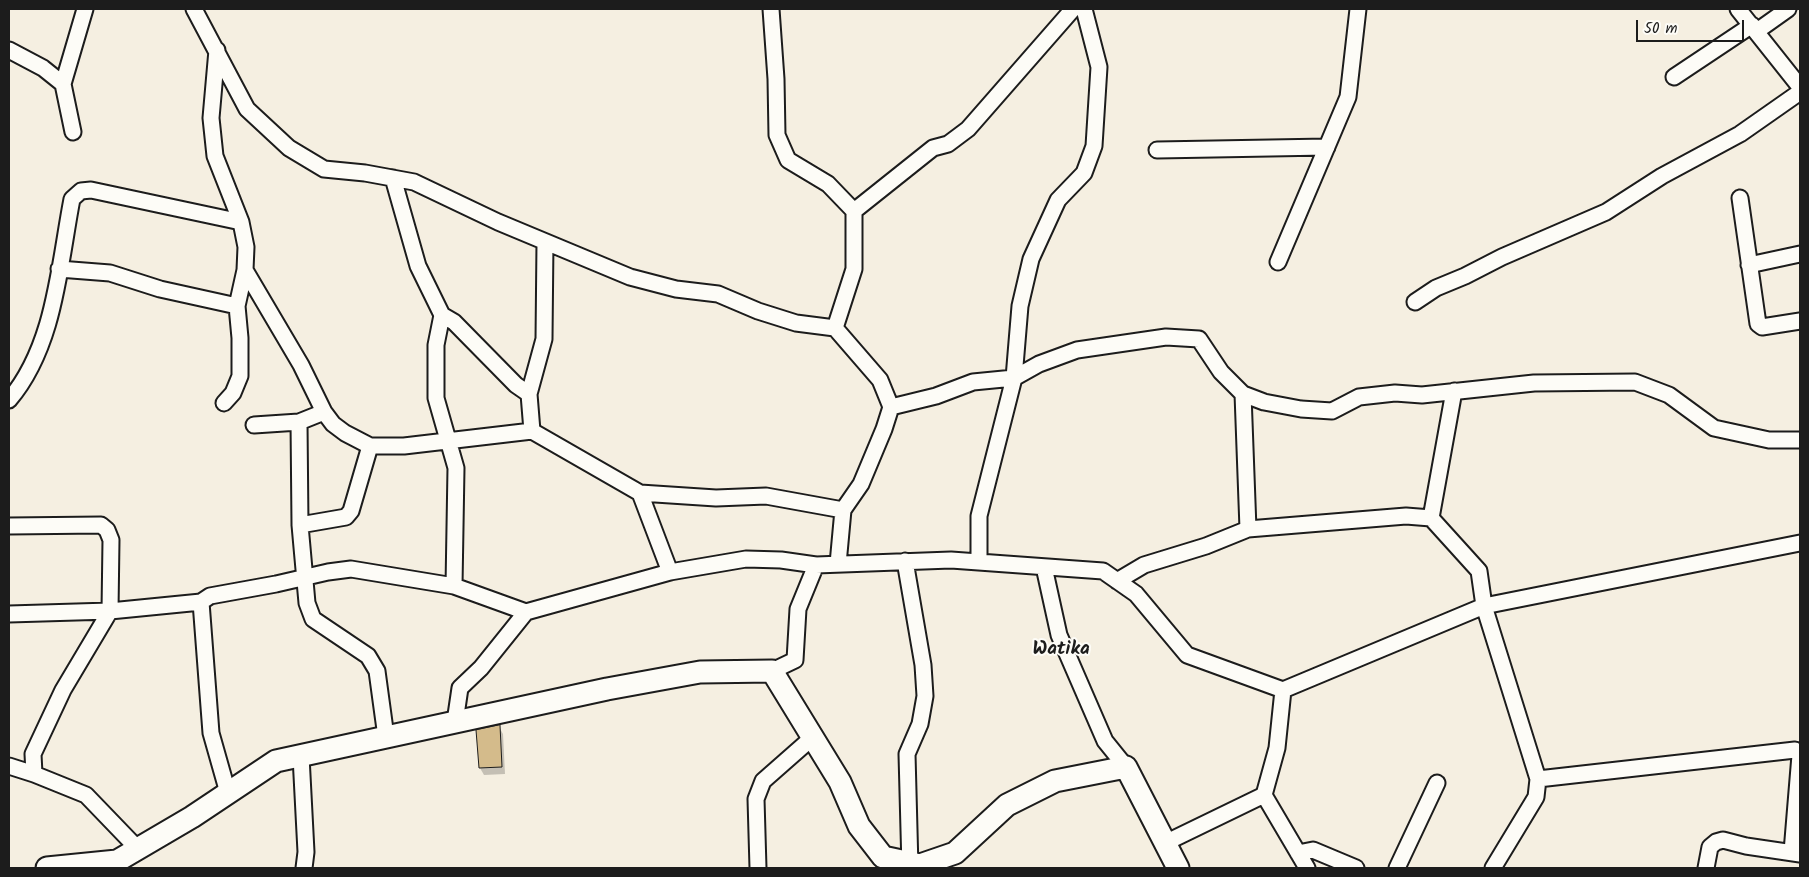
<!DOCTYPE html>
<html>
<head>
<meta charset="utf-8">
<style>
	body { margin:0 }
	#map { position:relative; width:1809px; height:877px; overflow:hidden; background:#f5efe1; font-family:Kalam,sans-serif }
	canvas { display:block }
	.frame { position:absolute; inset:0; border:10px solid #1c1c1c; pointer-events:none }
	.scale { position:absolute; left:1636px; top:20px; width:108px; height:22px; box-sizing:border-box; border:2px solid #1c1c1c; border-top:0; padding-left:6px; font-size:15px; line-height:18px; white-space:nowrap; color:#1c1c1c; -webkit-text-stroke:4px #fdfcf7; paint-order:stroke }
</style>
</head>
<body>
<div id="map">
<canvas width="1809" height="877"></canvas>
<div class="frame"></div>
<div class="scale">50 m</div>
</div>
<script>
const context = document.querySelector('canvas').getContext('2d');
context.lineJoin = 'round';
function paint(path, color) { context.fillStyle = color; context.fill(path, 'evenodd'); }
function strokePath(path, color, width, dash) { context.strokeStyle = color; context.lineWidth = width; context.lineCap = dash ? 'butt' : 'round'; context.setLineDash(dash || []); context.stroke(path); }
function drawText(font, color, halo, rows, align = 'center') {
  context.font = font + ' Kalam,sans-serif'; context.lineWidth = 4; context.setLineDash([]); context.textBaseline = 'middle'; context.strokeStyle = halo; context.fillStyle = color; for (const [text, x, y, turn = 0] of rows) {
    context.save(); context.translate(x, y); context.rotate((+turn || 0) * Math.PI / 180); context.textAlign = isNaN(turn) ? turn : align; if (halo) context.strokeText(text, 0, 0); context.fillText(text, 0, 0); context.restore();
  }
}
paint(new Path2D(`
	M499,727l4,7 2,40 -21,1 -4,-7z`), '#0003');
const building = new Path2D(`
	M500,725l2,42 -23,1 -3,-38z`);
paint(building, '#d4bb8b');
strokePath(building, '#1c1c1c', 1);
const street = new Path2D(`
	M194,9l53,100 42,39 35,21 41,4 49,9 84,40 132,55 46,12 42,5 40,17 38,12 39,5 45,52 11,27 -7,22 -23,55 -18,26 -5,54
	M771,9l5,70 1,56 11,25 40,24 26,27v58l-19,59
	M1738,9l62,78
	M1757,31l31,-22
	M9,50l34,18 20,16 10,48
	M217,50l-6,68 4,38 26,66 5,25 -1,23 56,95 23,47 9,12 12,9 25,13h34l128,-15
	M1674,77l78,-52
	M63,84l22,-75
	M1157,150l170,-3
	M393,178l25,88 24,49 12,7 62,63 13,9
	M1740,198l18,126 4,3 38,-6
	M854,211l79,-63 15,-4 20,-15 105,-120
	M545,242l-1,97 -15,55 3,37 108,62 76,5 50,-2 77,14
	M1278,262l70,-165 10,-88
	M1749,265l51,-11
	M59,269l51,4 50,16 77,17
	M1415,302l21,-14 29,-12 37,-19 104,-45 56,-36 78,-42 60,-42
	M442,315l-6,30v53l20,70 -2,118
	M1243,394l5,135
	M9,400c46,-54 50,-134 63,-201l9,-8 10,-1 150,32
	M224,403l9,-10 7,-17v-38l-3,-32 8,-36
	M891,407l45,-11 37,-14 41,-4 25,-14 38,-14 89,-13 33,2 22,33 22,22 21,8 37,7 31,2 27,-14 36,-4 27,2 112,-12 101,-1 34,13 45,33 55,12h31
	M299,422l1,103 7,78 6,16 55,37 9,15 9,66
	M254,425l45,-3 25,-10
	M640,493l30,79
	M1431,518l23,-127
	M300,525l46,-8 5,-6 19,-65
	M9,526l92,-1 6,5 4,10 -1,71 -47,79 -30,64 1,20
	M905,561l18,104 2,31 -5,28 -13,30 3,114
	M979,562v-46l35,-138 6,-72 11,-47 27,-59 26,-27 10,-27 5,-79 -15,-58
	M1044,567l15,68 46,106 21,26
	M1117,581l27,-16 62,-19 42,-17 158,-13 25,2 48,53 5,35 54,173 -2,18 -43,71
	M201,602l10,131 17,60
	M9,614l101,-3 91,-9 9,-6 66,-12 52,-12 23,-3 103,17 72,26 144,-40 76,-13 35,1 35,5
	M772,671l23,-11 3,-51 18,-44 135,-5 152,11 33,23 51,61 96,35
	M455,722l5,-34 21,-20 45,-56
	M301,756l5,96 -2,16
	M9,766l25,8 52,21 52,54
	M1538,779l257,-29 5,5 -8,97
	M1264,795l43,73
	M1165,843l99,-48 13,-47 6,-58 201,-84 316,-63
	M1298,853l15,-3 43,18
	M758,868l-2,-69 7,-18 50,-44
	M1397,868l40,-85
	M1706,868l4,-21 6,-5 7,-2 23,6 54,8`);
const secondary = new Path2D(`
	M47,868l70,-7 75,-44 84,-56 331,-72 93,-17 72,-1 68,111 19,44 24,31 37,8 35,-12 52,-48 48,-24 71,-14 52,101`);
strokePath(street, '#1c1c1c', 19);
strokePath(secondary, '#1c1c1c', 25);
strokePath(street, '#fdfcf7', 15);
strokePath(secondary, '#fdfcf7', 21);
drawText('bold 19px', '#1c1c1c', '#fdfcf7', [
	["Watika",1061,651]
]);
</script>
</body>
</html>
